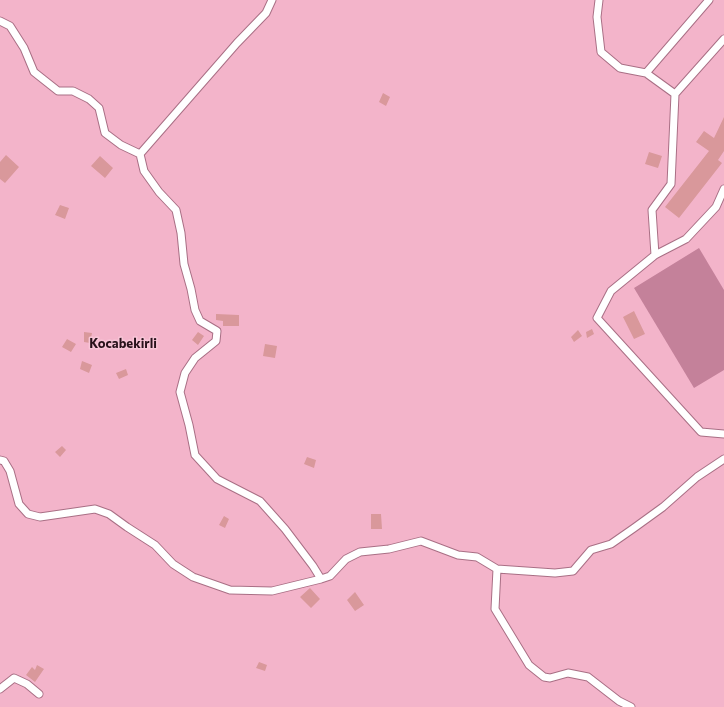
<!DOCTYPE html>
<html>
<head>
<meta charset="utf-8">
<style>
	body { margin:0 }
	canvas { display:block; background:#f3b4ca }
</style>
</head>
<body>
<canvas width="724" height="707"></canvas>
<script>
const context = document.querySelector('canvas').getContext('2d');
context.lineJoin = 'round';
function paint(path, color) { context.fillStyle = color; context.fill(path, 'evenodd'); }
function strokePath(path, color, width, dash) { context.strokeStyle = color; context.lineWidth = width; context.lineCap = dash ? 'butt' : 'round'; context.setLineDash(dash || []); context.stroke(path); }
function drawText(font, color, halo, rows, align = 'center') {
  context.font = font + ' Commissioner,sans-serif'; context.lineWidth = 3; context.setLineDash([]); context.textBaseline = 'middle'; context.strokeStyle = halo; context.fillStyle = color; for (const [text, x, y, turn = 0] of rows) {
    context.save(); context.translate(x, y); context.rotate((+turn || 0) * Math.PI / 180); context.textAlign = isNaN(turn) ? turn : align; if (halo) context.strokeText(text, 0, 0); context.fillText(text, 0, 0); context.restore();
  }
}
paint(new Path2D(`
	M699,248l25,42v80l-30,18 -60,-100z`), '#c4819a');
paint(new Path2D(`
	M383,93l7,4 -4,9 -7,-4z
	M724,117v34l-6,9 4,3 -43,55 -14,-11 44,-56 -13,-9 8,-11 10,7z
	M649,152l13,4 -4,12 -13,-4z
	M6,155l13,12 -14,16 -5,-4v-17z
	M100,156l13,12 -8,10 -14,-12z
	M60,205l9,3 -4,11 -10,-4z
	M634,311l11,23 -11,5 -11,-22z
	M216,314l23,1v11h-16v-5l-7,-1z
	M592,329l2,5 -7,4 -1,-6z
	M578,330l4,6 -8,6 -3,-5z
	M84,332l8,1 -2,10 -6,-1z
	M198,332l6,4 -6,9 -6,-5z
	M67,339l9,5 -5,8 -9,-5z
	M265,344l12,2 -2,12 -12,-2z
	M82,361l10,4 -3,8 -9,-4z
	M126,369l2,6 -9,4 -3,-6z
	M62,446l4,4 -6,7 -5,-5z
	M307,457l9,3 -2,8 -10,-4z
	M371,514h10l1,15h-11z
	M224,516l5,3 -4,9 -6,-3z
	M310,588l10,11 -9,9 -11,-11z
	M355,592l9,13 -9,6 -8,-11z
	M259,662l8,3 -2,6 -9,-3z
	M37,665l7,4 -9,13 -9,-7 6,-8 3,3z`), '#d9989b');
const minor = new Path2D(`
	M272,0l-6,13 -29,30 -97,111 4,17 15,21 17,18 5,23 3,31 7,25 4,21 5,11 17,10 -1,10 -21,17 -10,15 -5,19 9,33 6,30 22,24 43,22 25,28 28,37 8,13 9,-3 16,-17 14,-7 29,-3 32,-8 37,14 19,2 20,12 58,4 18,-2 18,-21 20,-6 23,-16 29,-21 34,-30 27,-18
	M599,0l-2,17 4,35 19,16 26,5 29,21
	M0,21l10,5 14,22 10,24 24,19h15l16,8 10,9 6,25 16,12 19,9
	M646,73l63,-73
	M724,189l-8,18 -30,32 -31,16 -44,36 -14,27 104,114 23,2
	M655,255l-3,-45 19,-26 4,-90 49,-55
	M0,460l4,1 6,10 9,33 9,10 12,3 55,-8 14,5 18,13 28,18 18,19 20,13 37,13 42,1 49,-12
	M497,569l-2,40 34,56 15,12 6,1 18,-5 20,4 31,24 12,6
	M0,689l14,-11 13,6 12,10`);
strokePath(minor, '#a96f85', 9);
strokePath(minor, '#fff', 7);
drawText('bold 13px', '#28121b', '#f8c5d7', [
	["Kocabekirli",123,344]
]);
</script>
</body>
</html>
